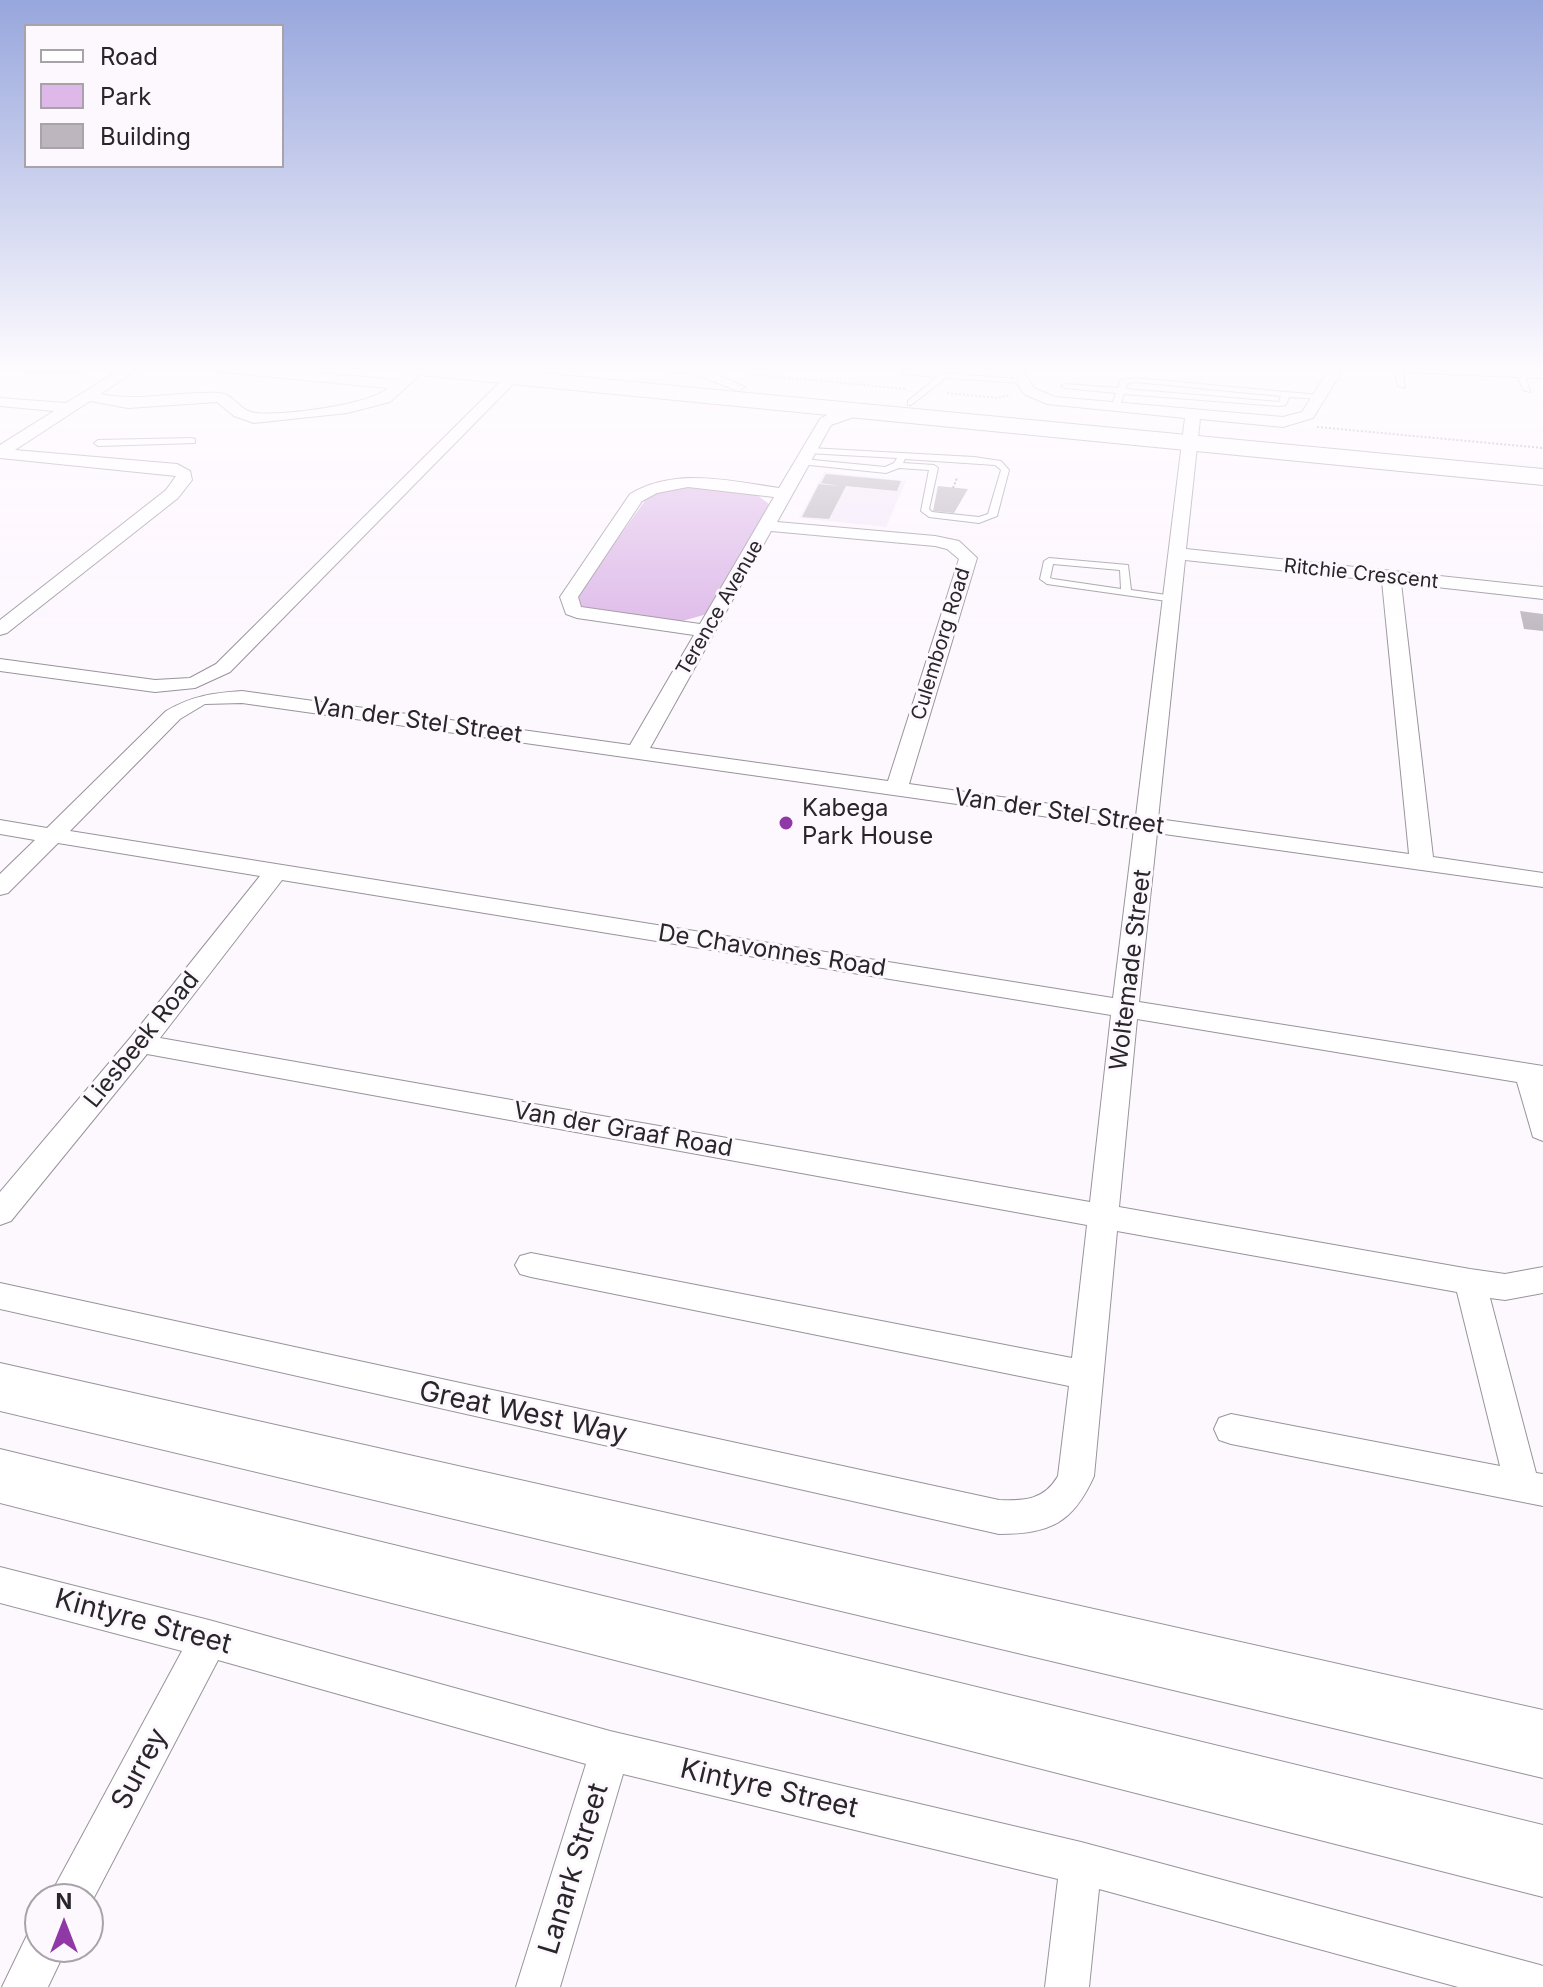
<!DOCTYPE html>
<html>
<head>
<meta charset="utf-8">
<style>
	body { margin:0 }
	#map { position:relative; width:1543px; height:1987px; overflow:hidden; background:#fdf7fe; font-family:Inter,sans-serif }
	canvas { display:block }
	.legend { position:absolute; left:24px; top:24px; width:260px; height:144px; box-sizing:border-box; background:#fdf7fe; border:2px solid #a8a3a9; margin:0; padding:10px 14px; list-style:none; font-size:24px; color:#282629 }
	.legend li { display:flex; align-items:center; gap:16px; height:40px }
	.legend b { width:40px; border:2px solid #a8a3a9 }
	.north { position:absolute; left:24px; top:1883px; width:80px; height:80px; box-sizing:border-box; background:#fdf7fe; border:2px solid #a8a3a9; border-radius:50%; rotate:0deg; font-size:22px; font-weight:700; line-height:32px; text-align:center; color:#282629 }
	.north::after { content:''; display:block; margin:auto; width:28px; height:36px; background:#9039a6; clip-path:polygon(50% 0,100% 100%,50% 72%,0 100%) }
</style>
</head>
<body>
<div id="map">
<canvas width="1543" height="1987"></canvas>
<ul class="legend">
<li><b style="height:10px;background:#fff"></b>Road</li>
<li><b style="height:22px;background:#ddb8e8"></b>Park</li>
<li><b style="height:22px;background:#bdb6bf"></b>Building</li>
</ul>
<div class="north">N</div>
</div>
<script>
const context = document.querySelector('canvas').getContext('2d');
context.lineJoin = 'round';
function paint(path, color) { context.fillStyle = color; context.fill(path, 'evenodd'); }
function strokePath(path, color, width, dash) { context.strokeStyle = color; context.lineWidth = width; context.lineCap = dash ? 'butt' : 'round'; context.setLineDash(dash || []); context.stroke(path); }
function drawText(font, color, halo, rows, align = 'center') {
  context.font = font + ' Inter,sans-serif'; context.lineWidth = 6; context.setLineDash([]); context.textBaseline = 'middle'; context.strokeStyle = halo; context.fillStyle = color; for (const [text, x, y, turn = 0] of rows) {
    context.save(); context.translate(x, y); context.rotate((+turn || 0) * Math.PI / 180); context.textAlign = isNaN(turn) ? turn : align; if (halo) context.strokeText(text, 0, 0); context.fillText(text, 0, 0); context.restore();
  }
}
paint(new Path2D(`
	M824,472l82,9 -20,46 -87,-9z`), '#f4e8f8');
paint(new Path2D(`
	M675,486l82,9 12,9 -62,110 -28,8 -97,-13 -6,-12 73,-102z`), '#ddb8e8');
paint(new Path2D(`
	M826,474l75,7 -4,10 -51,-5 -17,33 -27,-2 17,-33 21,2 -19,-3z
	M938,486l30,3 -14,24 -21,-2z
	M1520,611l23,3v17l-19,-2z`), '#bdb6bf');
const service = new Path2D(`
	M1394,368h8l3,20 -7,-2z
	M900,370l121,9 4,2 -4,2 -75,-5 -35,27h-3v-4l29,-24 -34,-3 -4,-2z
	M1521,371l4,2 5,19 -7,-2 -6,-17z
	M1135,378l184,17 4,2 -4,2 -30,-2 -3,8 -7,1 -155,-12 -5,14 -4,2 -4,-2 5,-15 -51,-5 -4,-2 4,-2 53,4 3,-8zM1135,382l146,14 -2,6 -153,-13 1,-5z
	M192,438l3,1v4l-97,3 -4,-3 4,-3z
	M810,448l164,9 27,4 8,9 -12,46 -18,7 -50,-6 -8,-6 8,-41 -30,-2 -13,5 -86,-9v-4l3,-1 82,8 9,-4 3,-5 -90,-5 -1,-2zM905,459l90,6 6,5 -13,44 -9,3 -47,-5 -3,-3 9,-41 -4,-3 -31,-2z
	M1049,558l79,7 3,25 43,6 5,3 -5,3 -127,-18 -7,-5 4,-18zM1053,564l67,6 1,19 -68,-10 -3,-1z`);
const minor = new Path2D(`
	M22,368h67l-7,4h-53z
	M123,368h16l-38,26c40,8 77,-3 118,-1 14,0 21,19 37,20 26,3 114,-8 132,-25l-167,-16 -7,-4h48l135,12 15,-12h15l-37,34 -43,11 -93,10 -20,-7 -17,-14 -89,6 -38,-7 -75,49 162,14 13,7 2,9 -14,18 -171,135 -7,2v-15l166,-130 10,-14 -176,-18v-13l54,-34 -54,-5v-8l66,5z
	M514,368h15l-299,304 -35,16 -40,4 -155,-21v-12l155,21 35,-2 26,-14z
	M665,368h38l42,19 -7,4 -46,-18 -20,-1z
	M1007,368h14l13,20 21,9 228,20 19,-5 28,-44h14l-31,50 -30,9 -83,-8 -14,130 357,38v12l-142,-16 32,274 110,16v14l-386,-54 -18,169 404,64v75l-10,-4 -16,-55 -380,-63 -18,188 351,62 35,5 38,-7v26l-38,7 -15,-2 46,175 7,1v32l-312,-62 -12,-4 -5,-11 5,-11 12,-4 269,52 -43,-174 -340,-61 -23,245c-21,47 -44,58 -95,58l-999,-225v-26l999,217c26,1 45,0 59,-24l11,-90 -538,-109 -11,-3 -5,-9 5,-9 11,-3 541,105 15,-133 -940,-171 -136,167 -11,4v-33l131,-155 129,-161 -202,-33 -50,50 -8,2v-21l35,-34 -35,-6v-14l47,8 119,-117c26,-15 46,-18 76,-20l388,54 64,-110 -117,-17 -11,-4 -6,-17 70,-103c47,-27 98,-13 149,-6l41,-69 12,-7 31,-6 8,5 -40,14 -54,97 158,14 24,5 18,17 -68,226 227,32 49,-398 -138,-14 -23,-10zM688,487l86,10 -74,127 -119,-17 -3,-10 64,-96 15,-8zM771,531l164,15 12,3 12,10 -71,222 -238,-33zM1185,560l197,21 27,273 -251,-35zM242,703l892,126 -21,169 -1043,-167 110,-112 25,-15zM282,880l829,135 -21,187 -930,-164z
	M1388,368l155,2v8l-148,-6z
	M0,1567l209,53 401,111 471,111 459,123 3,1v21h-85l-359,-98 -10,98h-44l13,-108 -435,-105 -63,213h-44l70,-223 -368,-104 -130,249v-10h-40l134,-248 -182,-48z
	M40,1927v20h27l-19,40h-46l27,-56z`);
const primary = new Path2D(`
	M409,368h78l1056,101v16l-1123,-110z`);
const motorway = new Path2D(`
	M0,1363l1543,347v68l-1543,-367z
	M0,1449l1543,376v72l-1543,-394z`);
strokePath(service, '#99939b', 2);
strokePath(minor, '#99939b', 2);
strokePath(primary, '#99939b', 2);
strokePath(motorway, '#99939b', 2);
strokePath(new Path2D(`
	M748,374l158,15
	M947,393l50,5 13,-3
	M1317,427l226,21
	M953,488l4,-10`), '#a4a0a5', 2, [2, 2]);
paint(service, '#fff');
paint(minor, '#fff');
paint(primary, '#fff');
paint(motorway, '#fff');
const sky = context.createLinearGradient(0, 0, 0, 646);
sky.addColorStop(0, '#97a6dc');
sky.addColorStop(0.57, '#fefbff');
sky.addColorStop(1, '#fefbff00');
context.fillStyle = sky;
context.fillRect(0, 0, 1543, 646);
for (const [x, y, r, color] of [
	[786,823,8,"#9039a6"]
]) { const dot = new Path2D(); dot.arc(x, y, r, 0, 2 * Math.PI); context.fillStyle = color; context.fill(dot); strokePath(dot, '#fdf7fe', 3); }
drawText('20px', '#282629', '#fdf7fe', [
	["Ritchie Crescent",1361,574,6],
	["Terence Avenue",720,608,-60],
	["Culemborg Road",941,644,-73]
]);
drawText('24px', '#282629', '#fdf7fe', [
	["Van der Stel Street",417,721,8],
	["Van der Stel Street",1059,812,8],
	["De Chavonnes Road",772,951,9],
	["Woltemade Street",1131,970,-83],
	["Liesbeek Road",142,1040,-51],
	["Van der Graaf Road",623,1130,10]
]);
drawText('24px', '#282629', '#fdf7fe', [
	["Kabega",802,809],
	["Park House",802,837]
], 'left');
drawText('28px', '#282629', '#fdf7fe', [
	["Great West Way",523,1413,12],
	["Kintyre Street",143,1622,15],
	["Surrey",140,1769,-62],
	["Kintyre Street",769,1789,13],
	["Lanark Street",574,1869,-73]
]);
</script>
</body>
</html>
